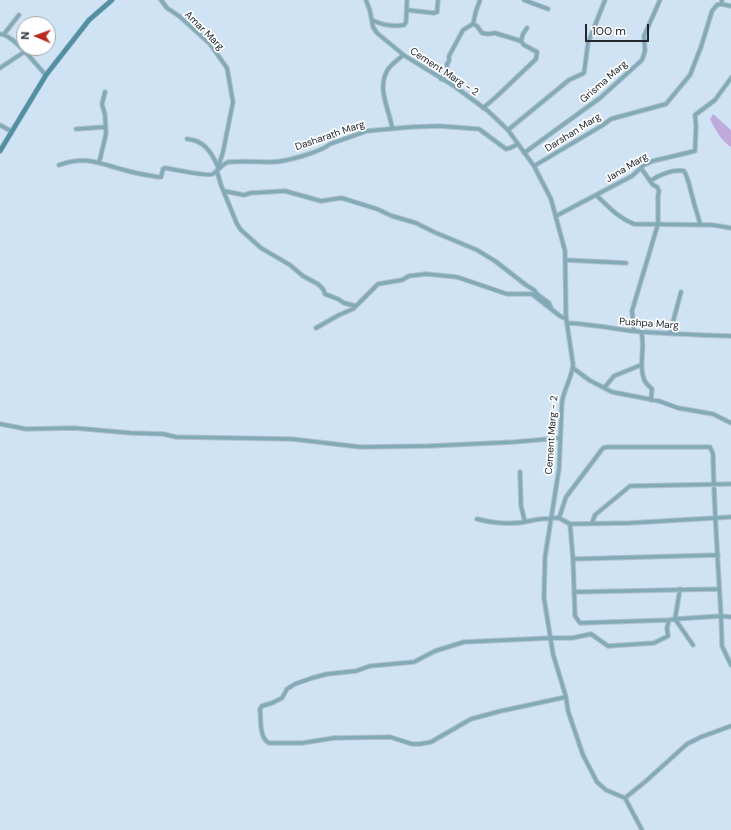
<!DOCTYPE html>
<html>
<head>
<meta charset="utf-8">
<style>
	body { margin:0 }
	#map { position:relative; width:731px; height:830px; overflow:hidden; background:#d0e3f4; font-family:"DM Sans",sans-serif }
	canvas { display:block }
	.north { position:absolute; left:16px; top:16px; width:40px; height:40px; box-sizing:border-box; background:#fff; border:1px solid #a6a9ab; border-radius:50%; rotate:272deg; font-size:11px; font-weight:700; line-height:16px; text-align:center; color:#20272e }
	.north::after { content:''; display:block; margin:auto; width:14px; height:18px; background:#b92b21; clip-path:polygon(50% 0,100% 100%,50% 72%,0 100%) }
	.scale { position:absolute; left:585px; top:24px; width:64px; height:18px; box-sizing:border-box; border:2px solid #20272e; border-top:0; padding-left:5px; font-size:12px; line-height:14px; white-space:nowrap; color:#20272e; -webkit-text-stroke:3px #fff; paint-order:stroke }
</style>
</head>
<body>
<div id="map">
<canvas width="731" height="830"></canvas>
<div class="north">N</div>
<div class="scale">100 m</div>
</div>
<script>
const context = document.querySelector('canvas').getContext('2d');
context.lineJoin = 'round';
function paint(path, color) { context.fillStyle = color; context.fill(path, 'evenodd'); }
function strokePath(path, color, width, dash) { context.strokeStyle = color; context.lineWidth = width; context.lineCap = dash ? 'butt' : 'round'; context.setLineDash(dash || []); context.stroke(path); }
function drawText(font, color, halo, rows, align = 'center') {
  context.font = font + ' "DM Sans",sans-serif'; context.lineWidth = 3.5; context.setLineDash([]); context.textBaseline = 'middle'; context.strokeStyle = halo; context.fillStyle = color; for (const [text, x, y, turn = 0] of rows) {
    context.save(); context.translate(x, y); context.rotate((+turn || 0) * Math.PI / 180); context.textAlign = isNaN(turn) ? turn : align; if (halo) context.strokeText(text, 0, 0); context.fillText(text, 0, 0); context.restore();
  }
}
paint(new Path2D(`
	M713,114l18,16v17c-10,-6 -16,-18 -21,-28z`), '#bfaadc');
const street = new Path2D(`
	M161,0l6,8 12,8 31,28 17,24 6,34 -10,50 -6,19 4,14 16,39 4,6 20,18 29,17 13,11 15,8 5,5 2,5 13,5 6,4 12,3
	M366,0l4,11 3,16 4,6 28,23 49,30 34,25 20,19 26,36 17,33 14,52 1,66 7,47c0,11 -9,25 -11,38l-3,67 -14,88 -1,41 9,56 13,43 2,14 15,44 14,27 9,8 19,8 17,32
	M524,0l24,9
	M721,4l10,2
	M407,10l27,3 3,-1 1,-12
	M372,20c10,5 20,7 32,5l2,-3 1,-22
	M473,24l4,2 5,7 6,1 7,-1 26,8
	M0,34c13,0 36,31 46,41
	M4,34l15,-19
	M0,68l24,-16
	M441,79l6,-8v-7l2,-3v-5l14,-26 10,-6 3,-13 4,-11
	M483,108l13,-11 40,-38 1,-7 -13,-7 -3,-4 2,-7 4,-6
	M0,125l11,6
	M393,128l-1,-1c-3,-18 -15,-38 -5,-56 3,-6 11,-11 16,-16
	M76,129l29,-2
	M508,130l61,-50 15,-7 4,-30 17,-43
	M187,139c17,1 25,14 31,28
	M524,153l76,-55 42,-38 3,-9 -1,-15 16,-36
	M99,163l7,-29 -1,-19 -3,-11 3,-12
	M59,165c29,-10 41,-1 69,6 10,3 20,4 30,6h3l2,-8 2,-1c8,1 43,9 48,6 6,-4 8,-9 15,-12 15,-1 29,0 44,0 13,0 49,-10 58,-18l37,-13 44,-4 28,-1 40,3 27,20 4,-1 8,-4
	M534,166l69,-41 8,-6 55,-15 24,-29 11,-28 11,-36 5,-6 4,-1 1,-4
	M650,181c9,-6 23,-12 34,-10 5,8 6,19 9,28 2,9 5,16 7,25
	M224,191l20,4 7,-2
	M250,193l35,-2 36,10 20,-3 4,1 32,10 15,7 24,7 18,9 43,18 18,11 31,24 8,5 4,5 11,8 2,5
	M596,195c12,11 22,23 38,29l79,1 18,3
	M556,216l76,-40 12,-11 9,-4 42,-10 1,-25 -1,-11 20,-15 16,-22
	M565,260l61,3
	M567,323c22,1 43,5 65,8 33,3 66,4 99,5
	M316,328l23,-13 14,-6 25,-25 24,-4 7,-4 17,-2 31,3 50,17h25l28,22 6,3
	M634,331l-2,-20 26,-87v-28l1,-5 -2,-4 -4,-2 -12,-17
	M641,331c5,16 -3,33 3,48 1,4 5,7 8,10l-1,11
	M670,333l11,-41
	M573,368l16,12 23,12 47,9 19,7 35,6 18,9
	M604,388l10,-12 27,-11
	M0,424l26,5 48,-1 57,5 32,1 13,3 116,2 68,8 69,-1 85,-4 46,-4
	M520,472l1,34 4,16
	M550,518h9l11,6 60,-1 101,-6
	M559,518l7,-21 37,-49 5,-1h102l3,7c1,54 5,108 8,162l-46,3 -6,1 -89,3 -5,-7 -2,-57 145,-4
	M477,519c12,3 26,5 38,4 13,0 22,-6 35,-4
	M592,523l3,-8 35,-29 101,-2
	M570,524l3,35
	M680,589l-5,30 18,26
	M574,592l145,-3
	M731,617l-10,-1 1,30 9,19
	M566,697l-65,14 -30,8 -40,23 -11,2h-8l-22,-7 -56,1 -32,5h-33c-10,-5 -8,-24 -9,-34l2,-3 10,-3 10,-5 5,-9 8,-5 17,-6 15,-4 29,-3 14,-5 44,-4 21,-11 29,-9 87,-4h21l19,-4 17,12 46,-3 14,-7 -1,-8 2,-8
	M625,798l21,-17 41,-37 14,-7 30,-11`);
const secondary = new Path2D(`
	M0,151l46,-76 43,-55 23,-20`);
strokePath(street, '#b0c1d0', 5.5);
strokePath(secondary, '#b0c1d0', 6);
strokePath(street, '#82abb7', 3.5);
strokePath(secondary, '#5090a2', 4.5);
drawText('10px', '#20272e', '#fff', [
	["Amar Marg",204,31,45],
	["Cement Marg - 2",444,72,33],
	["Grisma Marg",604,82,-41],
	["Darshan Marg",573,133,-32],
	["Dasharath Marg",330,136,-19],
	["Jana Marg",627,168,-31],
	["Pushpa Marg",649,324,4],
	["Cement Marg - 2",552,435,-86]
]);
</script>
</body>
</html>
